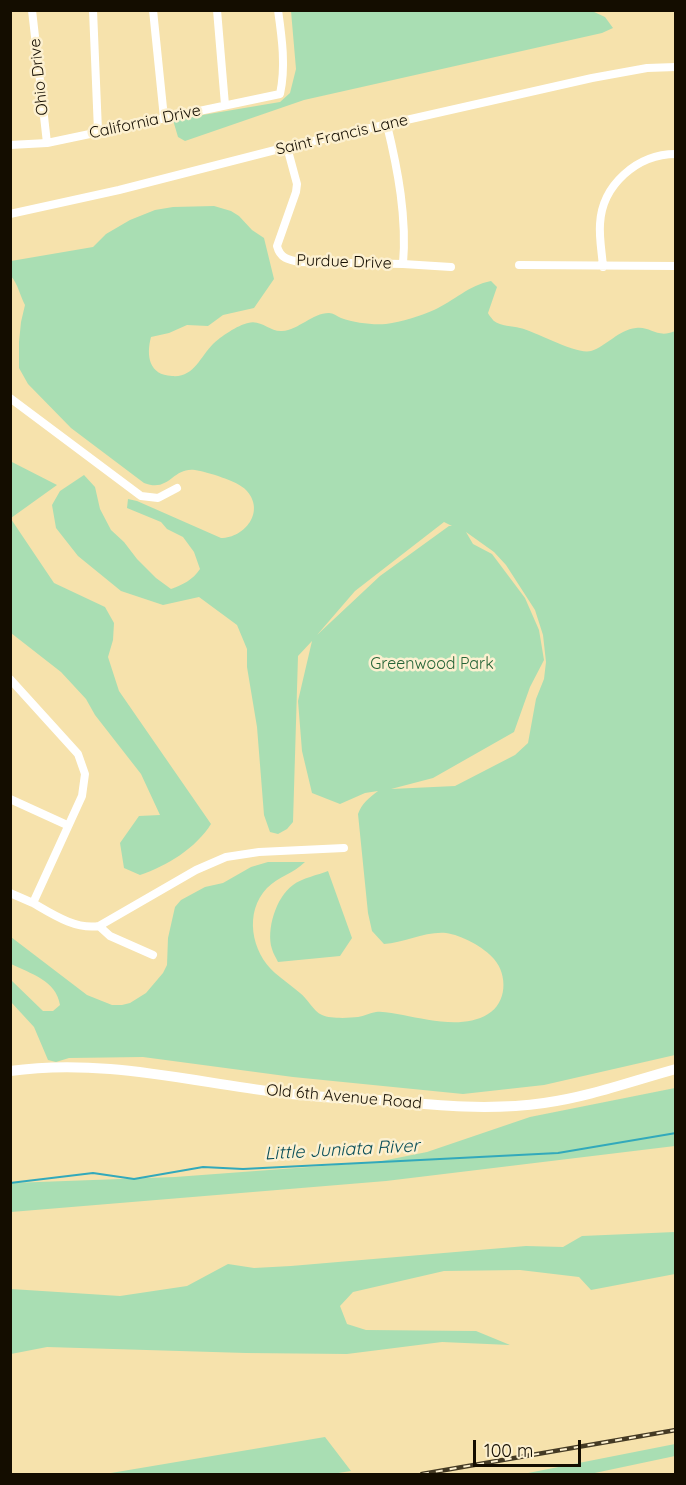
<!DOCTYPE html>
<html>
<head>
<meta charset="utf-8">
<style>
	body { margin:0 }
	#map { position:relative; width:686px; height:1485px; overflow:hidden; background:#f6e2ac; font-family:Quicksand,sans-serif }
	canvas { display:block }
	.frame { position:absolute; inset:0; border:12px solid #140d00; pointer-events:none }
	.scale { position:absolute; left:473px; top:1440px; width:108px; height:27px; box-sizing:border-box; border:3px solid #140d00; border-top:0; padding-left:8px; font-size:18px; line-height:21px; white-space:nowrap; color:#140d00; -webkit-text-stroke:4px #fcf0d0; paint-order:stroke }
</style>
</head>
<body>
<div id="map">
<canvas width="686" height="1485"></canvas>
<div class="frame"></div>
<div class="scale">100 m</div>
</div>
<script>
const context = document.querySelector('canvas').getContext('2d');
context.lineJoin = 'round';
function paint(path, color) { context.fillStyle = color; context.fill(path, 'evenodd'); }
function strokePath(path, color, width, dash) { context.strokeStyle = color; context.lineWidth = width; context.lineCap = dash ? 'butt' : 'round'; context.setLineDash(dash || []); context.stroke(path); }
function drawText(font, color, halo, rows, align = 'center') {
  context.font = font + ' Quicksand,sans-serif'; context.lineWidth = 5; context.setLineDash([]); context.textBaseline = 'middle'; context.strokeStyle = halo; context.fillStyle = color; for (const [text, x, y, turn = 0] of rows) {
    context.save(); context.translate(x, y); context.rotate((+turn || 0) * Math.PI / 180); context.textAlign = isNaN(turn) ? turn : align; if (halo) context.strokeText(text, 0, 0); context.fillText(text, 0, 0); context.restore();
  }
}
paint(new Path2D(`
	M291,11h301l13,6 8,11 -11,5 -298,67 -119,41 -7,-4 -5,-17 107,-18 10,-9 6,-24z
	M214,206l17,5 8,5 13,14 12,8 10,41 -20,29 -31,7 -15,11 -21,-1 -18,8 -18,4c-5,19 -2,38 21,39 22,2 28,-19 41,-32 7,-7 25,-19 35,-21 13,-4 22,9 34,8 17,-1 30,-18 47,-18 4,0 8,3 12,5 14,5 31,7 45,6 16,-2 34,-8 48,-14 20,-9 35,-25 57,-29l6,6 -9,26c0,1 5,7 6,8 7,5 18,5 26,7 17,4 56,27 71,23 16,-5 27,-21 45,-23 15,-2 21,11 39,3v724l-131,30 -81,9 -170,-17 -150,-20 -74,1 -13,4 -8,-2 -14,-33 -23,-25v-22l32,31h10l7,-6c-4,-25 -29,-31 -49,-41v-27l76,58 25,10h10l8,-2 16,-10 17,-20 4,-8 1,-27 7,-31 6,-7 24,-13 18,-4 28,-16 17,-5h37c-11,11 -27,15 -38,26 -23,24 -16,64 8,85 8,7 17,13 25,20 8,6 13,18 22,22 9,4 27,3 36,2 6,-1 12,-4 18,-5 9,-1 18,2 27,3 26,5 61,14 85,-1 19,-11 20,-39 6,-55 -10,-12 -33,-24 -48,-26 -20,-2 -42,10 -62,11l-12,-13 -4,-18 -10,-99c4,-11 11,-16 20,-23l-13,2 -25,11 -28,-11 -10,-42 -4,-50 14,-60 -14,15 -5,166 -6,7 -9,5 -8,-2 -6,-17 -7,-88 -10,-60v-18l-10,-24 -38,-28 -36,8 -42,-14 -43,-35 -22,-28 -4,-23 8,-14 24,-16 11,12 5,22 11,21 13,12 13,17 19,19 15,11c11,-4 22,-9 29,-20l-6,-17 -11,-15 -16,-8 -6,-7 -34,-14 1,-9 9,2 84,37c24,0 45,-27 25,-48 -8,-9 -39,-18 -51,-20 -23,-3 -25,23 -51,13l-73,-55 -43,-44 -9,-16v-26l2,-20 4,-17c-5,-9 -7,-21 -14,-29v-15l82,-14 13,-13 24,-14 25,-10 18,-3zM444,522l8,4h-3l-69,50 -63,59 38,-44zM466,532l28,20 12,13 29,45 8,25 3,27 -2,17 -8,20 -8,44 -13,12 -60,31 -64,3 42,-11 81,-46 16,-45 14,-27 -5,-30 -14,-32 -33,-44 -19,-10z
	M10,461l47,24 -46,33h-1z
	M11,519l43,64 51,24 9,16 -1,17 -5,17 11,34 92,133c-15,24 -44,42 -71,51l-16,-7 -4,-25 19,-27 21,-1 -19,-41 -46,-59 -9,-16 -25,-27 -50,-39z
	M328,871l24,67 -12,18 -62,6c-2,-4 -5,-9 -6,-13 -6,-19 4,-52 21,-64 9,-7 25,-10 35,-14z
	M675,1088v58l-289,35 -375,31v-29l164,-6 202,-15 50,-10 103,-35z
	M675,1232v42l-84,16 -12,-13 -59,-7 -76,1 -91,21 -13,14 7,18 19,6 110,1 34,14 -68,-3 -95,12 -101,-1 -199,-6 -36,7v-65l109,7 67,-10 41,-22 26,4 37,-2 235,-20 37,1 19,-11z
	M325,1437l26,34 -19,3h-227z
	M675,1444v12l-85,18h-67z`), '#a9deb3');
strokePath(new Path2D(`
	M10,1183l83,-10 41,6 69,-12 40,2 315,-16 118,-20`), '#32a9bb', 2);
strokePath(new Path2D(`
	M32,10l15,133
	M93,10l5,121
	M153,10l11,108
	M217,10l8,95
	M387,125c11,45 20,93 16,139
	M10,145l37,-2 233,-49c6,-27 2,-56 -2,-84
	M287,147l10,37 -1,8 -19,54c3,12 11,14 23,16l103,2 48,3
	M10,214l109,-24 168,-43 305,-69 55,-10 29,-1
	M519,265l157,1
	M603,267c-1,-14 -4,-29 -3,-43 2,-39 37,-70 76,-70
	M10,398l131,98 17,2 19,-10
	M10,679l68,75 7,20 -3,22 -49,107 -23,-10
	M10,799l57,26
	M33,903c19,11 43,27 66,23l97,-56 30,-13 33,-5 85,-4
	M99,926l11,10 43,19`), '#fff', 8);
strokePath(new Path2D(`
	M10,1071c91,-13 177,10 266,21 33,5 67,6 100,8 55,5 112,11 168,3 45,-6 88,-22 132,-34`), '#fff', 10);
const rail = new Path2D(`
	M422,1474l254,-44`);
strokePath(rail, '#443a24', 4.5);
strokePath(rail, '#fcf0d0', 2, [7]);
drawText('16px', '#140d00', '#fcf0d0', [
	["Ohio Drive",39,77,-96],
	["California Drive",145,122,-12],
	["Saint Francis Lane",342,135,-13],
	["Purdue Drive",344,262,2],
	["Old 6th Avenue Road",344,1097,5]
]);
drawText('16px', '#266437', '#fcf0d0', [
	["Greenwood Park",432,664]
]);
drawText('italic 18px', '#094e58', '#fcf0d0', [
	["Little Juniata River",342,1150,-3]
]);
</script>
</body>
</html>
